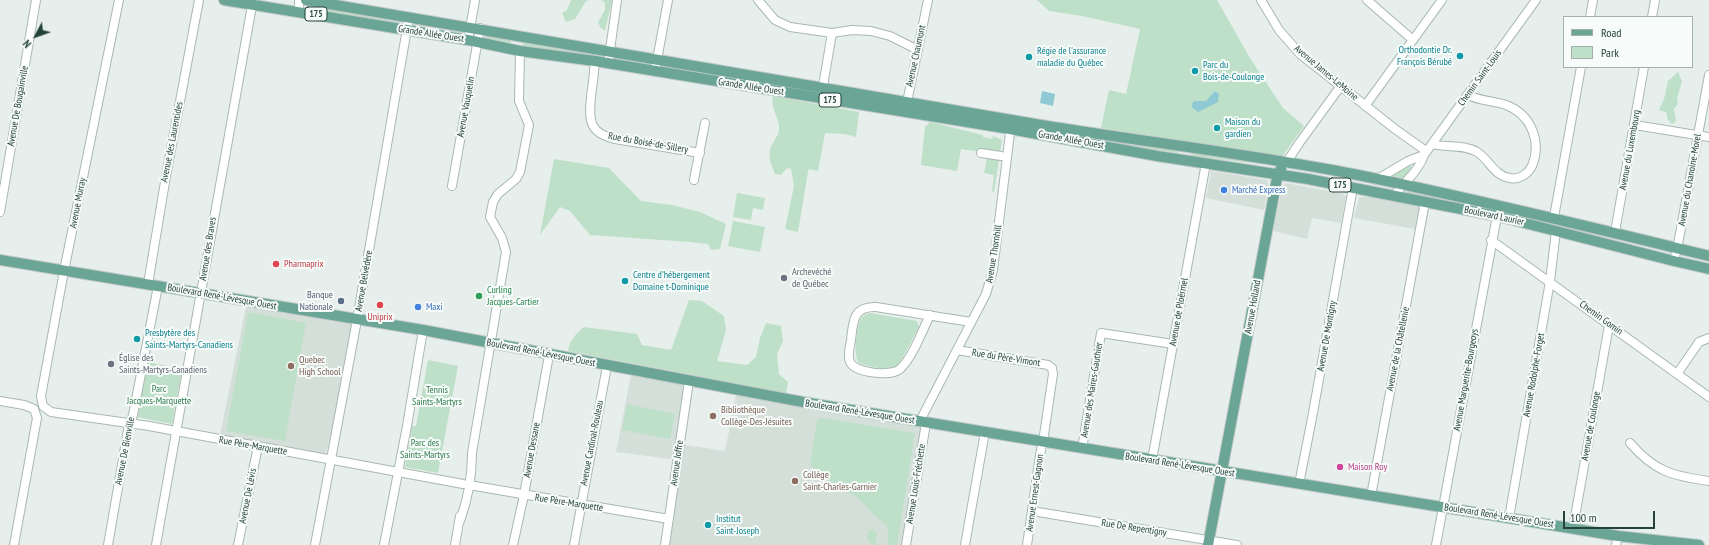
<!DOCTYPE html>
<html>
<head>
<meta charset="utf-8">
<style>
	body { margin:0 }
	#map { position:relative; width:1709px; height:545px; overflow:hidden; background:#e6efeb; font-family:"PT Sans Narrow",sans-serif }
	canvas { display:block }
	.legend { position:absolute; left:1563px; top:16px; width:130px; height:52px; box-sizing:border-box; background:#f7fbf9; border:1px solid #a3b1ad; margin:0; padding:5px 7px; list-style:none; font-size:12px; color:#24423a }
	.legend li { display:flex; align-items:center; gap:8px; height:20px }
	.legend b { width:20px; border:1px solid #a3b1ad }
	.north { position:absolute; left:16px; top:16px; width:40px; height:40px; -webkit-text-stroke:3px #f7fbf9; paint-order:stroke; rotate:229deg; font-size:11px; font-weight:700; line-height:16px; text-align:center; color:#24423a }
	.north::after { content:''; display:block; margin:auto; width:14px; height:18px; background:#24423a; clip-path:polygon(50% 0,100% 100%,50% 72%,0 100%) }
	.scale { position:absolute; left:1563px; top:511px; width:92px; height:18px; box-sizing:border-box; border:2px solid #24423a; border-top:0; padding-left:5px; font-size:12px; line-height:14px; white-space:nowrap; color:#24423a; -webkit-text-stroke:3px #f7fbf9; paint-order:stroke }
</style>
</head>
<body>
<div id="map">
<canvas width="1709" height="545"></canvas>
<ul class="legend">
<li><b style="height:5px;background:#6aa596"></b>Road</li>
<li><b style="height:11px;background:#bfe0c8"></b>Park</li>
</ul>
<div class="north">N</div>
<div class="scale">100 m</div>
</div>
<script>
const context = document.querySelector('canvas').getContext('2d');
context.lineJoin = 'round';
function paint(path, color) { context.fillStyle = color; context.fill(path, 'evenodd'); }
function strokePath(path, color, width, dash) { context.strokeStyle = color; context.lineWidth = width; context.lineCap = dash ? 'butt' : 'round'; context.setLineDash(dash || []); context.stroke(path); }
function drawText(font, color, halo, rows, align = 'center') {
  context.font = font + ' "PT Sans Narrow",sans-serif'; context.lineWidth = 4; context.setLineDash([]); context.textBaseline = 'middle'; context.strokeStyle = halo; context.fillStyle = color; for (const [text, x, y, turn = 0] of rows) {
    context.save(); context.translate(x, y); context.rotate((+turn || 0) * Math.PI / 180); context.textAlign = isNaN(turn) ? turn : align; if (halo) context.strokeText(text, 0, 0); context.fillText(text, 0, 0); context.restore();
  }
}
paint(new Path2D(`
	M1211,171l56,9 2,5 -5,25 -58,-12z
	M1286,183l58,11 2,3 -5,26 -29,-5 -5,21 -34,-8 9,-45z
	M1359,197h14l47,9 -5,23 -61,-11z
	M247,302l110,18 -5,25 -26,108 -2,2 -105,-15z
	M632,370l57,11 -18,78 -55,-7z
	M737,391l189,32 -20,122h-241l15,-101 45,7z`), '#d4dfda');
paint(new Path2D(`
	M571,0h19l-4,1 -11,18 -9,3 -4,-9 5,-3z
	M601,0h11l-7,31 -5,-4 -2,-5 7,-12v-7z
	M1037,0h180l33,58 33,50 21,18 -22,31 -181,-29 8,-38 17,4 14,-65 -58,-13 -33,-5z
	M313,5l87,15 2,4 -1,2 -91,-17z
	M487,34l24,5v4l-26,-3z
	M525,41l59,10 1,2v2l-60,-8 -2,-3z
	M669,65l84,14 1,3 -87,-14z
	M1678,72l4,9 -5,17 1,6 -4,5 2,12 -4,3 -4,-4 -2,-8 -7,-2 5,-11 4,-18z
	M763,81l135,24 -33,-5 -20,-1 -84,-16z
	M773,96l86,16 -3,25c-11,-4 -19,-3 -31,-4l-7,38 -9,-2 -1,3 -10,60 -13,-3 9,-43 -3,-17 -4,-1 -6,7 -6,-1c-3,-8 -7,-16 -5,-24 2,-9 10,-14 9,-23 -1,-12 -9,-20 -6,-31z
	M930,122l53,13v2l9,2 1,-3 9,4 -8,52 -2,-1 2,-16 -10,-2 4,-20 -27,-4 -4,22 -36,-6 4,-38z
	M1104,141l74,9 1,2 -1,1 -74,-10z
	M1191,152l79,13 -78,-9 -2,-3z
	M554,159l55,9 32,33 31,4 28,7 26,12 -6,25 -9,1 -3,-6 -18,-2 -100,-7 -20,-24 -10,-4 -20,28z
	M1408,166h4l1,2 -8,11 -15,-4z
	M1408,190l81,18 -1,3 -82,-17z
	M737,193l28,5 -2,12 -10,-2 -2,12 -18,-3z
	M1493,209l172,41 -173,-38z
	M733,221l32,6 -5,25 -32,-6z
	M689,300l13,1 22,15 2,14 -9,31 30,4 9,-8 4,-19 6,-15 15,3 2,15 -6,13 2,20 9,8 -2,11 -218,-42c1,-11 9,-18 16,-24l53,7 5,11 29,5z
	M248,312l58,11 -21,118 -59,-10z
	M870,313l47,8 2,6 -20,37c-15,8 -25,3 -40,-1 -6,-8 -3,-33 1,-43 2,-4 6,-6 10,-7z
	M428,360l30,6 -20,107 -33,-6 7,-41h4z
	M147,362l35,7 -10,55 -35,-7z
	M627,404l48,10 -5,25 -48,-9z
	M822,418l93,15 -18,112h-9v-16l-2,-5 -9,-6 -19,-20 -30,-18 -18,-15 7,-45z
	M873,529l4,4 -2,12h-2l-6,-6 2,-9z`), '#bfe0c8');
paint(new Path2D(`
	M1042,91l13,3 -2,12 -13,-3z
	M1215,91l4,3 -1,8 -20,10 -6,-5v-3l2,-3h12z`), '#8ec9d4');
const minor = new Path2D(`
	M119,0l-55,271 -23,125 2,10 8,6 98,14 314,58
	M758,0l17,20 15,7 42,6 20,-3 19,1 19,5 28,14
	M1261,0l18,30 21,24 95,75 31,22
	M1367,0l46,40
	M299,11v-11
	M1590,17l3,-17
	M1652,17l3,-17
	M468,40l7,-40
	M595,61c-1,12 -2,23 -4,35 -2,23 -3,37 24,43l85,14
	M608,64l9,-64
	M655,71l13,-71
	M823,86l9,-53
	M1365,106l77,-106
	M905,112l23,-112
	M1635,125l74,12
	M1432,144c15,4 32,0 45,8 12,7 17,24 33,26 9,2 18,-4 22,-12 10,-24 -1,-52 -26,-61 -12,-4 -26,-4 -38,-10
	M981,153l20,3
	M1286,163l14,-21 40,-55
	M694,180l11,-57
	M1376,180l32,-19 16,-6
	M452,186l28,-158
	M1394,196c10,-14 25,-25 30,-41l112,-155
	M0,212l36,-212
	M1554,217l27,-150
	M1615,232l29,-165
	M1491,240l218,157
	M1674,261l5,-22 30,-164
	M148,284l18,-108 33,-176
	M930,315c-8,16 -17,42 -30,54 -9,8 -45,4 -50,-7 -3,-7 0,-15 1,-22 2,-18 2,-34 25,-33l95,15
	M957,350l91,15 4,3 1,6 -9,61 -4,20 -13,90
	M1677,374l22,-32 10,-4
	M0,401l24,4 10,4 3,9 -23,127
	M920,422l3,-7 63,-121 7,-24 18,-145
	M1630,443c25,29 43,33 79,38
	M1082,449l19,-116 72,11
	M1152,460l54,-297
	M1299,484l14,-71 40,-226
	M469,485l200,34
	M1371,496l54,-294
	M1032,511l205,34
	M1509,518l41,-237 6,-50
	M460,521c8,-22 12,-45 12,-68l34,-201 -4,-14 -12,-21 3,-15 5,-8 18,-15 4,-7 9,-47 -10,-24 1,-50
	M1573,528l36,-203
	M108,545l20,-115 5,-15 25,-129
	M156,545l97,-545
	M238,545l20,-99
	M315,545l42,-225 52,-303
	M384,545l23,-119 16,-96
	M455,545l5,-29
	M513,545l11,-50 25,-140
	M574,545l33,-179
	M665,545l24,-164
	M906,545l20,-122
	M965,545l20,-113
	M1436,545l61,-329
	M1616,545l2,-9`);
const major = new Path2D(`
	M224,0l244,40 52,11 75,10 415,68 147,27 151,23 189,37 177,45 35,8
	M306,0c245,40 490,82 735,125 104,17 209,29 312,49 119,24 238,53 356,82
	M0,260l423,70 380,72 815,134 81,9
	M1208,545l70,-372 3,-4`);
strokePath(minor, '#a8b8b2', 10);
strokePath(major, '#c2cac8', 12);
strokePath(minor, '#fff', 8);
strokePath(major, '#6aa596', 10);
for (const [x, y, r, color] of [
	[1460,56,4,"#0f9aa8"],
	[1029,57,4,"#0f9aa8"],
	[1195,71,4,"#0f9aa8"],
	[1217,128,4,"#0f9aa8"],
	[1224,190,4,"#3f7fe0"],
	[276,264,4,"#e0444e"],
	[784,278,4,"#6b7280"],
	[625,281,4,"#0f9aa8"],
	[479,296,4,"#2e9e5b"],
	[341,301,4,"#5c6f8a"],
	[380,305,4,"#e0444e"],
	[418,307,4,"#3f7fe0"],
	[137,339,4,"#0f9aa8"],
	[111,364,4,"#6b7280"],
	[291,366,4,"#8d6e63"],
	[713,416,4,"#8d6e63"],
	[1340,467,4,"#d1479c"],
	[795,481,4,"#8d6e63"],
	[708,525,4,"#0f9aa8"]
]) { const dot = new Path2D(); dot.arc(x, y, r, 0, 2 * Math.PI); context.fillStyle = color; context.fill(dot); strokePath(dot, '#f7fbf9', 1.5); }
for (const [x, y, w] of [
	[316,14,22],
	[830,100,22],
	[1340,185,22]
]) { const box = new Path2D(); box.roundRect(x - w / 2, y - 7, w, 14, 3); context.fillStyle = '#f7fbf9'; context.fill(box); strokePath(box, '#24423a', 1); }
drawText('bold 9px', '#24423a', null, [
	["175",316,14],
	["175",830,100],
	["175",1340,185]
]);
drawText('10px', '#24423a', '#f7fbf9', [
	["Grande Allée Ouest",431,34,9],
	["Avenue Chaumont",916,56,-78],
	["Avenue James-LeMoine",1326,73,40],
	["Chemin Saint-Louis",1480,78,-54],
	["Grande Allée Ouest",751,87,9],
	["Avenue De Bougainville",18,106,-80],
	["Avenue Vauquelin",466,107,-80],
	["Grande Allée Ouest",1071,140,10],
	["Avenue des Laurentides",172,142,-79],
	["Rue du Boisé-de-Sillery",648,143,10],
	["Avenue du Luxembourg",1630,150,-80],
	["Avenue du Chanoine-Morel",1690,180,-80],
	["Avenue Murray",78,203,-79],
	["Boulevard Laurier",1494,216,12],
	["Avenue des Braves",208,249,-81],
	["Avenue Thornhill",994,254,-81],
	["Avenue Belvédère",364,281,-80],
	["Boulevard René-Lévesque Ouest",222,297,10],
	["Avenue Holland",1253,307,-80],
	["Avenue de Ploërmel",1179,312,-80],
	["Chemin Gomin",1601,318,36],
	["Avenue De Montigny",1327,336,-80],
	["Avenue de la Châtellenie",1398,349,-79],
	["Boulevard René-Lévesque Ouest",541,353,11],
	["Rue du Père-Vimont",1006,358,9],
	["Avenue Rodolphe-Forget",1534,375,-80],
	["Avenue Marguerite-Bourgeoys",1466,380,-80],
	["Avenue des Maires-Gauthier",1092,390,-81],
	["Boulevard René-Lévesque Ouest",860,412,9],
	["Avenue de Coulonge",1591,426,-80],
	["Avenue Cardinal-Rouleau",592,443,-79],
	["Rue Père-Marquette",253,446,10],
	["Avenue Dessane",532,450,-80],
	["Avenue De Bienville",125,451,-79],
	["Avenue Joffre",677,463,-82],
	["Boulevard René-Lévesque Ouest",1180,465,9],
	["Avenue Louis-Fréchette",916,484,-81],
	["Avenue Ernest-Gagnon",1035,493,-82],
	["Avenue De Lévis",248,496,-79],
	["Rue Père-Marquette",569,503,9],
	["Boulevard René-Lévesque Ouest",1499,516,9],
	["Rue De Repentigny",1134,528,9]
]);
drawText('10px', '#0d838f', '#f7fbf9', [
	["Orthodontie Dr.",1452,50,"right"],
	["François Bérubé",1452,62,"right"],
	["Régie de l'assurance",1037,51],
	["maladie du Québec",1037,63],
	["Parc du",1203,65],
	["Bois-de-Coulonge",1203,77],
	["Maison du",1225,122],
	["gardien",1225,134],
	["Centre d'hébergement",633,275],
	["Domaine t-Dominique",633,287],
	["Presbytère des",145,333],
	["Saints-Martyrs-Canadiens",145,345],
	["Institut",716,519],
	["Saint-Joseph",716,531]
], 'left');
drawText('10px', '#366cbe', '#f7fbf9', [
	["Marché Express",1232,190],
	["Maxi",426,307]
], 'left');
drawText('10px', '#be3a42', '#f7fbf9', [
	["Pharmaprix",284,264],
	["Uniprix",380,317,"center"]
], 'left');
drawText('10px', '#5b616d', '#f7fbf9', [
	["Archevéché",792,272],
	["de Québec",792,284],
	["Église des",119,358],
	["Saints-Martyrs-Canadiens",119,370]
], 'left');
drawText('10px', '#27864d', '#f7fbf9', [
	["Curling",487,290],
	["Jacques-Cartier",487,302]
], 'left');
drawText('10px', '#4e5e75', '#f7fbf9', [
	["Banque",333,295],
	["Nationale",333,307]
], 'right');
drawText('10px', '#785e54', '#f7fbf9', [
	["Quebec",299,360],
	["High School",299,372],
	["Bibliothèque",721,410],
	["Collège-Des-Jésuites",721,422],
	["Collège",803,475],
	["Saint-Charles-Garnier",803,487]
], 'left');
drawText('10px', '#2d7a4b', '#f7fbf9', [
	["Parc",159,389],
	["Jacques-Marquette",159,401],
	["Tennis",437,390],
	["Saints-Martyrs",437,402],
	["Parc des",425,443],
	["Saints-Martyrs",425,455]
]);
drawText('10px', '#b23c85', '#f7fbf9', [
	["Maison Roy",1348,467]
], 'left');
</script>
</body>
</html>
